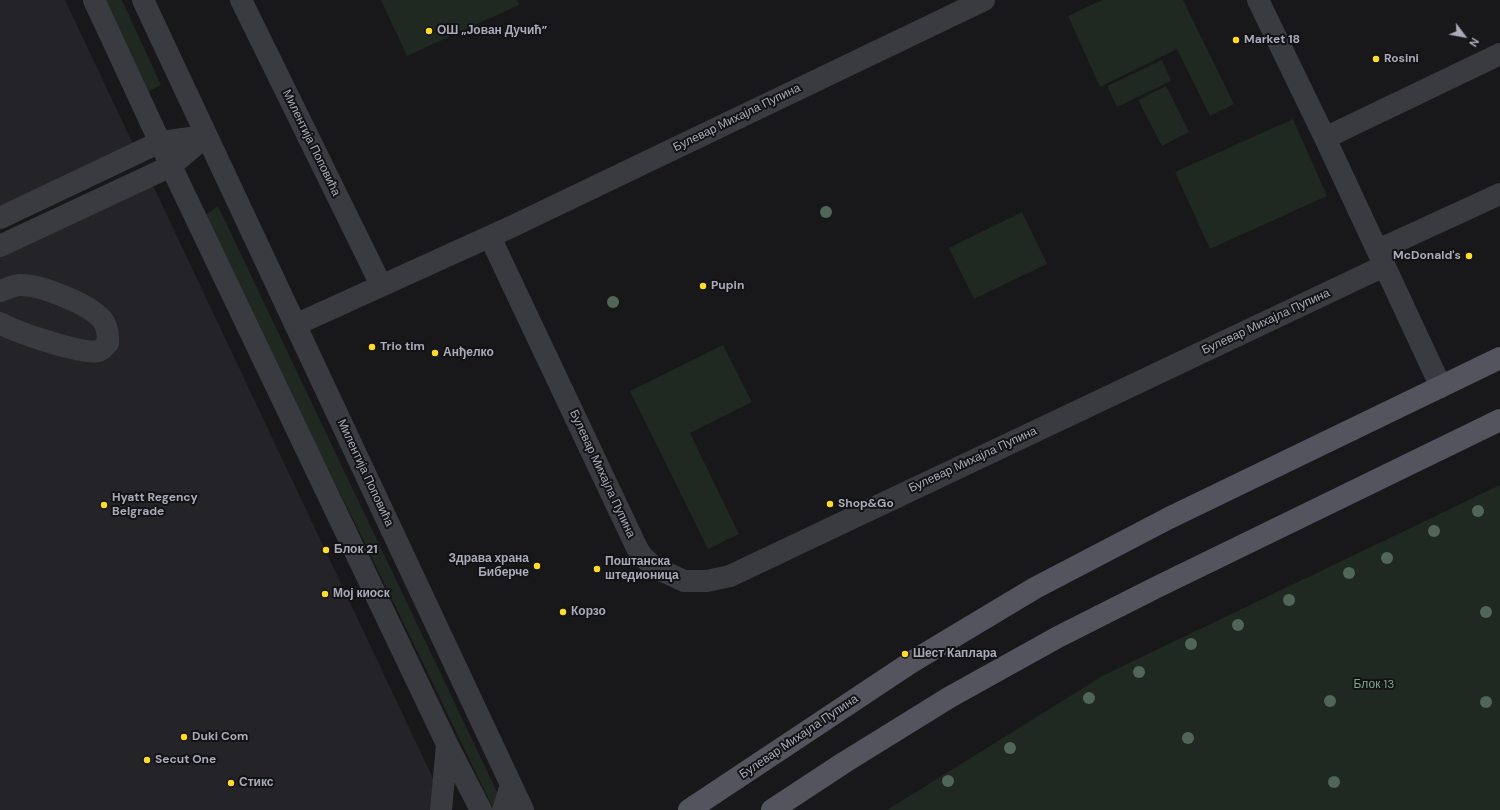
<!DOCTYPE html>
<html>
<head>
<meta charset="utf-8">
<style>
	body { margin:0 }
	#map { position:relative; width:1500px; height:810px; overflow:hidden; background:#181719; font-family:"DM Sans",sans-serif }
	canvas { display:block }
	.north { position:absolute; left:1444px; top:16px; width:40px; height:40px; -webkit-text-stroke:3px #131214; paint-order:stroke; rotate:122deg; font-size:11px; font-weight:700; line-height:16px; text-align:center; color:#a9abba }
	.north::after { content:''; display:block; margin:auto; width:14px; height:18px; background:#a9abba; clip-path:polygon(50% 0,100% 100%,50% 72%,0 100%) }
</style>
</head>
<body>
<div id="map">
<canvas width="1500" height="810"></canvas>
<div class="north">N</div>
</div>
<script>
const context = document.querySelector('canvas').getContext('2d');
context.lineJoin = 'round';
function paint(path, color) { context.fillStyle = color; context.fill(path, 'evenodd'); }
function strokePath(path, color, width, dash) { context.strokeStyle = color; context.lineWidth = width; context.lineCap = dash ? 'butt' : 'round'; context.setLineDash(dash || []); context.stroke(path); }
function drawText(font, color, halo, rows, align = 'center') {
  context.font = font + ' "DM Sans",sans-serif'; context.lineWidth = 4; context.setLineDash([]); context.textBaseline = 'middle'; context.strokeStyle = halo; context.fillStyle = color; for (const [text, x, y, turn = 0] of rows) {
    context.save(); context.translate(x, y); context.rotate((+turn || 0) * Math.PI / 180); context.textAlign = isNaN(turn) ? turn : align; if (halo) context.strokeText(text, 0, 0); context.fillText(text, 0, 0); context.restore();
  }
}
paint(new Path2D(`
	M0,0h65l77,163 -142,67z
	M148,175l300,635h-448v-565z`), '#242327');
paint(new Path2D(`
	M103,0h19l39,85 -15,8z
	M381,0h136l2,5 -112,51z
	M1102,0h81l51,104 -24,12 -33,-67 -77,38 -32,-71z
	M1162,60l9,21 -54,26 -10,-21z
	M1166,86l23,46 -27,14 -24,-46z
	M1293,119l34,77 -117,53 -35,-77z
	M218,206l281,590 -5,14 -137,-283 -85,-168 -68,-143z
	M1022,212l25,52 -73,35 -25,-51z
	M723,345l29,57 -62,31 49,101 -31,15 -78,-158z
	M1500,485v325h-613l217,-135z`), '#1f2821');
strokePath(new Path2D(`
	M94,0l77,166 276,578 34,66
	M143,0l380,810
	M241,0l140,285
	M1258,0l67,138 116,249
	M1325,138l175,-84
	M0,218l160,-76 46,-6
	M490,237l147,311 5,8 12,11 30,14h23l23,-5 654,-310
	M0,246l171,-80 35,-30
	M1378,250l122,-56
	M0,291c6,-2 14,-6 21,-6 20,0 72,20 83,37 4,7 4,13 4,21 -3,3 -5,6 -9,8 -16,4 -84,-19 -99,-28
	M295,325l218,-99 471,-226
	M441,810l6,-65
	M503,810l8,-25`), '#3a3a41', 22);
strokePath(new Path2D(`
	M689,810l221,-147 125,-75 134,-70 331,-160
	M772,810l73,-48 105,-65 108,-60 99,-50 343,-167`), '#54545e', 22);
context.fillStyle = '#506656';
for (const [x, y] of [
	[826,212],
	[613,302],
	[1478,511],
	[1434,531],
	[1387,558],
	[1349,573],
	[1289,600],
	[1486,612],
	[1238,625],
	[1191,644],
	[1139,672],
	[1089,698],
	[1330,701],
	[1486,702],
	[1188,738],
	[1010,748],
	[948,781],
	[1334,782]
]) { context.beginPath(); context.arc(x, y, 6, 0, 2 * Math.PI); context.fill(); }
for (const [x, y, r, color] of [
	[429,31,4,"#fddc2c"],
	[1236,40,4,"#fddc2c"],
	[1376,59,4,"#fddc2c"],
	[1469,256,4,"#fddc2c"],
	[703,286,4,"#fddc2c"],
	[372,347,4,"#fddc2c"],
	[435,353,4,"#fddc2c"],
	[830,504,4,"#fddc2c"],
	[104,505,4,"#fddc2c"],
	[326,550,4,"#fddc2c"],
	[537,566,4,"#fddc2c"],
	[597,569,4,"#fddc2c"],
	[325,594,4,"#fddc2c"],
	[563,612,4,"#fddc2c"],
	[905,654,4,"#fddc2c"],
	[184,737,4,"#fddc2c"],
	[147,760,4,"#fddc2c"],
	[231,783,4,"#fddc2c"]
]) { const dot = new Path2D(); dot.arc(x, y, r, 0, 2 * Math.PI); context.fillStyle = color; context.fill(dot); strokePath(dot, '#131214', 1.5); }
drawText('bold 12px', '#a9abba', '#131214', [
	["ОШ „Јован Дучић”",437,31],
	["Market 18",1244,40],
	["Rosini",1384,59],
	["McDonald's",1461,256,"right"],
	["Pupin",711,286],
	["Trio tim",380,347],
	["Анђелко",443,353],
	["Hyatt Regency",112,498],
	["Belgrade",112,512],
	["Shop&Go",838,504],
	["Блок 21",334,550],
	["Здрава храна",529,559,"right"],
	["Биберче",529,573,"right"],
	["Поштанска",605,562],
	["штедионица",605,576],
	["Мој киоск",333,594],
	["Корзо",571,612],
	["Шест Каплара",913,654],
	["Duki Com",192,737],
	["Secut One",155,760],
	["Стикс",239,783]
], 'left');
drawText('12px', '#a9abba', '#131214', [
	["Булевар Михајла Пупина",737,118,-26],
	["Милентија Поповића",311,143,64],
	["Булевар Михајла Пупина",1266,322,-25],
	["Булевар Михајла Пупина",973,460,-25],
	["Милентија Поповића",365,473,65],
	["Булевар Михајла Пупина",602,474,65],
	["Булевар Михајла Пупина",799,737,-34]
]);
drawText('12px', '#7ea688', '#131214', [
	["Блок 13",1374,685]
]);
</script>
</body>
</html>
